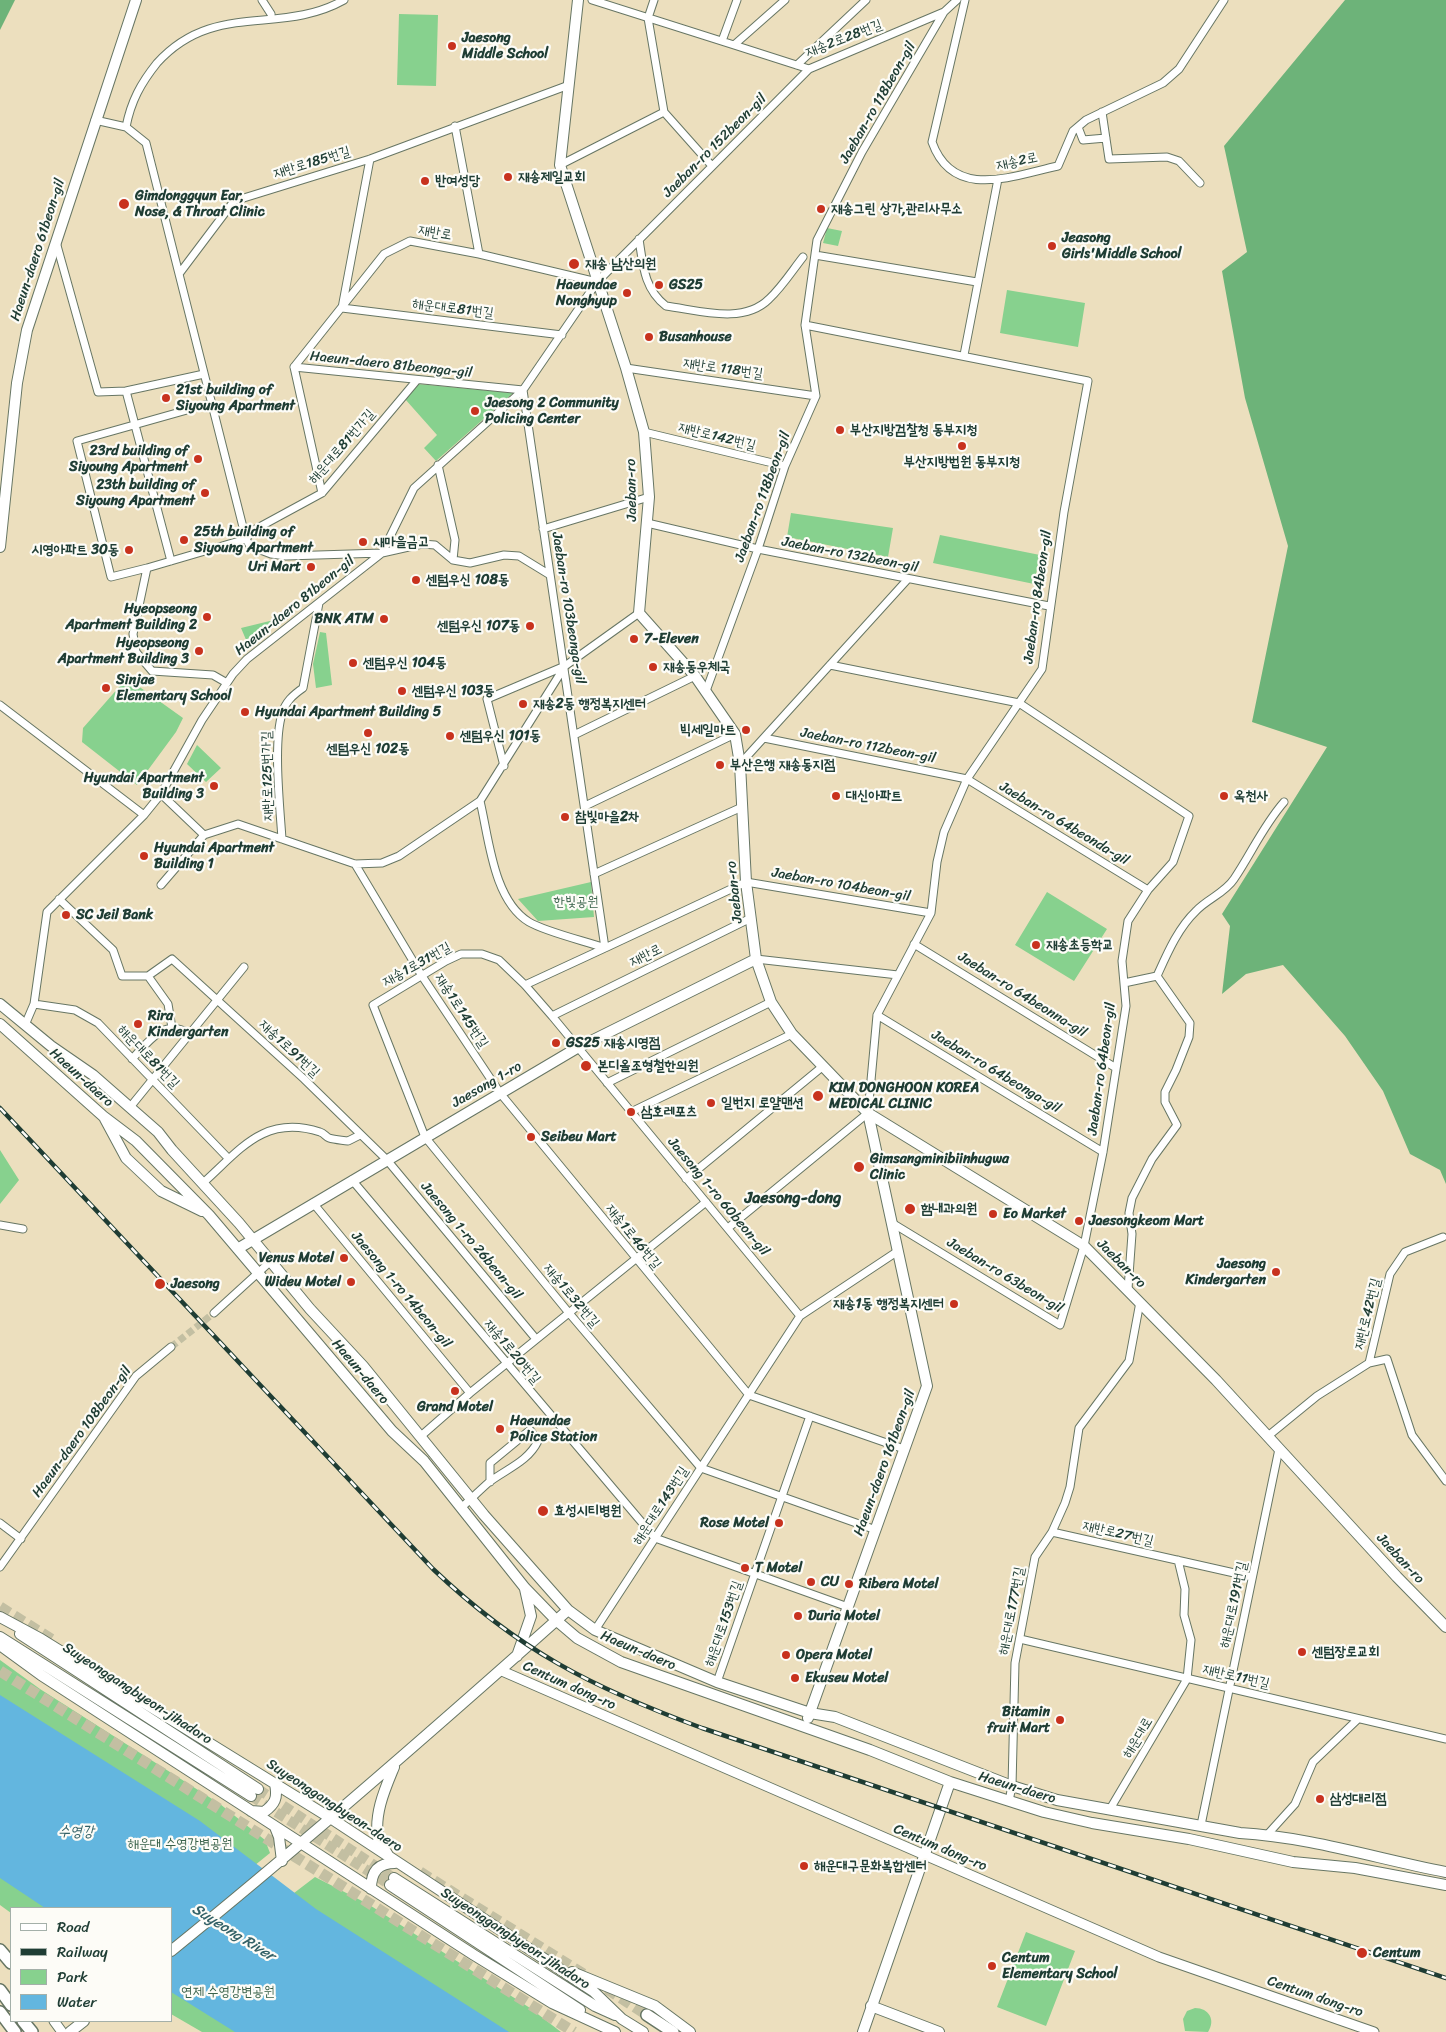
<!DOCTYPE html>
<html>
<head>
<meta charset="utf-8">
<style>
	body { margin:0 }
	#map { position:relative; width:1446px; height:2032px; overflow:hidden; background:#ecdfbe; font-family:Sriracha,sans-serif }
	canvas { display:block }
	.legend { position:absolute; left:10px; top:1907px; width:162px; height:115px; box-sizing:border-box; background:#fdfcf7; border:1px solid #a4b0a9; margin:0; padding:6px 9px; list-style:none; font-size:15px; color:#1f3d34 }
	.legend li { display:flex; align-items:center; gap:10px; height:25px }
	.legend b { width:25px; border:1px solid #a4b0a9 }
</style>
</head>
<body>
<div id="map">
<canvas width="1446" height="2032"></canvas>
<ul class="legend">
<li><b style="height:6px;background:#fff"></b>Road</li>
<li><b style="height:6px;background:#1f3d34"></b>Railway</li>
<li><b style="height:14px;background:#87d18e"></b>Park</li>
<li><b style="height:14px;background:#63b6df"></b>Water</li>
</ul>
</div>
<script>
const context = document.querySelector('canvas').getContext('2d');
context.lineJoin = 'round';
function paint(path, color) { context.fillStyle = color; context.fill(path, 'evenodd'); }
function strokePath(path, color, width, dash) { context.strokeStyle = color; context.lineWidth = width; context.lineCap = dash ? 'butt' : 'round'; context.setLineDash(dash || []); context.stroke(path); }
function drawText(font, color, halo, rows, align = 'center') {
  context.font = font + ' Sriracha,"Poor Story",sans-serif'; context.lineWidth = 4.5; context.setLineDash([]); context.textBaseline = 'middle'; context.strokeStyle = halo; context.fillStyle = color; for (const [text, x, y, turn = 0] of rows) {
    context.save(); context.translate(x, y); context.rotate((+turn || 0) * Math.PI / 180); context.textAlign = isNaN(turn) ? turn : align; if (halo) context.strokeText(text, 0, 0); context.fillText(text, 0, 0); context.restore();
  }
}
paint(new Path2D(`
	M399,14l39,1 -2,71 -39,-1z
	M827,228l15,3 -4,15 -15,-3z
	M1007,290l78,13 -7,44 -78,-14z
	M418,384l95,9 -77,68 -12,-13 13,-13 -32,-36z
	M791,513l102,15 -5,29 -101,-20z
	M940,535l100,20 -6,29 -101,-21z
	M278,619l-31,23 -6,-14z
	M320,632l6,1 6,52 -16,3 -3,-24z
	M127,678l56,40 -7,14 -39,53 -55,-43 1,-14z
	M197,745l24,23 -15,14 -19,-18z
	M591,882l3,35 -56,4 -20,-22z
	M1047,892l60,37 -33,52 -59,-36z
	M0,1150l19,30 -19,24z
	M0,1660l40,29 180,115 45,36 5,13 -79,64 -20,-9h-160v5l-11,-8z
	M315,1877l53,27 162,104 31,24h-359l-31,-18v-27z
	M1026,1932l49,19 -29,75 -49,-19z
	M1195,2008c14,0 21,12 13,24l-23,-1 -2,-12 4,-8z`), '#87d18e');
paint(new Path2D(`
	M0,0h15l-15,30z
	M1345,0h101v1184l-6,-14 -30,-16 -27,-63 -38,-55 -62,-71 -37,9 -24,20 8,-68 -8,-12 105,-167 -75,-25 36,-176 -43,-148 -23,-127 25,-19 -23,-106z`), '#6db379');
paint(new Path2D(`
	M0,1695l200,126 116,88 193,123h-274l-64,-40v-84h-126l-45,-30z`), '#63b6df');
strokePath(new Path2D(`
	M171,1347l43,-34`), '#c3bfa2', 7, [7, 3.5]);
strokePath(new Path2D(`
	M258,1789l136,89
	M251,1796l139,89`), '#c3bfa2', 10, [10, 5]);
strokePath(new Path2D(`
	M0,1607l56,35
	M0,1671l574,361
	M420,1872l165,103
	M607,1989l40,26`), '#c3bfa2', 11, [11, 5.5]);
const minor = new Path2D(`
	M262,0l9,14
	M592,0l142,45 51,-45
	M654,0l-6,18 16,94 48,54
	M965,0l-33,142c21,59 80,34 126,24l15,-35 13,-11 77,-37 16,-14 45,-69
	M722,41l15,-41
	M734,45l75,24 135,-57 13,-12
	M797,65l69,-65
	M1102,112l7,47 58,-2 12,4 21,22
	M95,120l31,7 20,16 33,131
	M455,126l24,128
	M126,127c5,-26 15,-44 31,-64 57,-63 123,-27 187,-63
	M1078,127l5,13 23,-2
	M370,159l-28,149 220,27
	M560,165l104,-53
	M639,239c4,26 5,50 27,67 32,4 77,19 103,-7 13,-12 23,-28 34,-42
	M56,242l42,150 28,-1 45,170
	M815,255l162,27
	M964,355l34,-176
	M294,367l229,23 82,558 -80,37
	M294,367l90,-113 26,-13 69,13 118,28
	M294,367l28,126
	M626,368l190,28
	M417,380l-95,113 -70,38 -6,8 4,7 21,8 15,2 96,-3 40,-9 13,1 18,15 17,3 34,-8 15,1 31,19
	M126,391l78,-17
	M644,432l141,34
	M438,465l17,75 -2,20
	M647,523l111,26 291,57
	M543,529l106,-32
	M147,568l-36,9 -34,-136 135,-38
	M830,665l189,38 170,113 -16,46 -25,28 -20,31 -6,40 4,45 -23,146 -19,94 -24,79 -168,-102
	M227,683l-14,-8 -61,-4 -16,-19 -3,-18 14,-66 99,-29 -67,-265 55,-73 136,-42 199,-74
	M706,691l52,-142 27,-83 31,-70 -11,-71 12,-85 45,-88 82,-140
	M0,705l144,110
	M574,735l121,-59
	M764,738l203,41 181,111
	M740,764l167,-184
	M504,766l-17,-67 78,-33
	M161,794l43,41 34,-11 117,40 27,-1 17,-7 81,-55 85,-135 74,-53
	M480,801c9,37 13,99 49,121 17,10 56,19 76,26l141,-66 185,31
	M585,806l150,-72
	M282,839c-2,-31 -9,-96 0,-125 3,-12 11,-19 21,-26l16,-85
	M355,864l67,112 78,117 249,302 155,54
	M594,874l148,-67
	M161,885l43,-50
	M59,899l54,51 9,26h26l24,-17 132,120 83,81 149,179
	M914,944l202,124
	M756,959l142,16
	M148,976l20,28 4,24
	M1157,976c10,-22 21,-48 39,-65 11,-12 29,-18 38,-32 17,-25 29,-53 50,-77
	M1124,983l33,-7
	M34,1004l41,6 23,13 130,135
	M877,1015l226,137
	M552,1016l199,-98
	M25,1025l9,-21 13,-92 97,-97 17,-21 41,-74 31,-46 14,-15 135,-106 32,-65 109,-98 74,-108 212,-213
	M132,1059c16,-17 33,-42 57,-25
	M607,1083l164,-81
	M131,1106l113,-139
	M631,1112l161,-78
	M686,1179l136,-112
	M352,1180l303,358 193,69
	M203,1183c37,-33 61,-69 117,-51 4,1 6,5 9,6 6,2 13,2 19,3l12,-6
	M313,1203l157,190
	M0,1225l23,4
	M728,1228l140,-115 9,-98 54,-102 6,-51 7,-30 23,-53 75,-110 22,-157 24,-131 -283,-56
	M1128,1289l4,-55 -3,-21 3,-15 20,-39 25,-34 -12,-23v-10l11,-22 13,-33 1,-14 -33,-47
	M214,1313l57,-52
	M800,1316l-248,-300 -27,-31 -26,-25 -17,-6h-21l-15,7 -73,44 52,132 144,176 132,155 175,62
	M1369,1363l18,-4 25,76 34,46
	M421,1436l49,-43 236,-191
	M1268,1436l49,-40 52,-33 21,-89 15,-22 38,-15
	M462,1507c9,-8 17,-16 26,-24 18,-14 40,-21 50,-42l-8,-11 -40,33v19
	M0,1523l21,16
	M1052,1532l200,45
	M0,1567l136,-191 35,-29
	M595,1630l205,-314 98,-65
	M1020,1639l426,100
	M717,1682l93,-266
	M1009,1801l3,-15 3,-123 20,-106 17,-25 13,-29 5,-16 9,-59 50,-67 11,-59
	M1110,1809l77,-130 4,-39 -7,-25 1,-26 -7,-29
	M1201,1825l78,-376
	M1267,1835l28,-31 18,-42 45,-43`);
const tertiary = new Path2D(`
	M502,1671l657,286 215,75
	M54,2021l8,11`);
const secondary = new Path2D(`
	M578,0l-18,165 66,203 18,64 5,65 -10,116 56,63 40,58 5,30 6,118 10,77 15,43 21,32 76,79 216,133 132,134 181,197 49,50
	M0,547l17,-164 10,-53 109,-330
	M0,1004l51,42 42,29 65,57 14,18 67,73 71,86 53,57 121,149 84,95 27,20 122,52 93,31 25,4 177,69 45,14 183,33c70,4 138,26 206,39
	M0,1024l103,92 33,25 73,74 183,216 32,30 101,127 32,33 20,17 44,24 249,88 80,32 94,30 48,11 97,16 104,23 62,6 91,17
	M105,1119l21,39 35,33 41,20
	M239,1248l338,-200 179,-89
	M0,1617l41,22 291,180 261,172 29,28 21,13
	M20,1634l238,155
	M0,1637l251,159
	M0,1645l41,30 433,280 78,48 63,29
	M517,1656l14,-40 -6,-27
	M808,1718l119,-332 -59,-273
	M251,1811l13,1c11,-8 14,-14 11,-28
	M275,1827l4,10 3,24
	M388,1855c-3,-5 -9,-12 -10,-17 -4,-25 7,-49 16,-71
	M394,1878l201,128 20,9
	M390,1885l190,125
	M371,1889c0,-17 7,-26 24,-26
	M171,1951c136,-110 267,-225 397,-341
	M572,1972l83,34 35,26
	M871,2006l68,26
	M70,2032l14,-11
	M863,2032l87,-250`);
const trunk = new Path2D(`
	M0,1950l11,13
	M0,1990l11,15
	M0,2012l15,20
	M647,2015l26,17
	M23,2021l9,11`);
strokePath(minor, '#677664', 9);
strokePath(tertiary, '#677664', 11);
strokePath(secondary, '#677664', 12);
strokePath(trunk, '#677664', 14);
strokePath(minor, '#fff', 7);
strokePath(tertiary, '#fff', 9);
strokePath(secondary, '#fff', 10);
strokePath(trunk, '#fff', 11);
const rail = new Path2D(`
	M0,1108l433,461c85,81 160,119 269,159l744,250`);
strokePath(rail, '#1f3d34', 4.5);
strokePath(rail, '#fdfcf7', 2.5, [8]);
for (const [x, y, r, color] of [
	[452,46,5,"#c8321e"],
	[508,177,5,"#c8321e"],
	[425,181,5,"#c8321e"],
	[124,204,6,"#c8321e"],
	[821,209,5,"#c8321e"],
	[1052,246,5,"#c8321e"],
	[574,264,6,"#c8321e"],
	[659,285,5,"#c8321e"],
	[627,293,5,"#c8321e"],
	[649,337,5,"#c8321e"],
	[166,398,5,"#c8321e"],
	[475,411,5,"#c8321e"],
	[840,430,5,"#c8321e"],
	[962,446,5,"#c8321e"],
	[198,459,5,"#c8321e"],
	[205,493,5,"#c8321e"],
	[184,540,5,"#c8321e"],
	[363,542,5,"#c8321e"],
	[129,550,5,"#c8321e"],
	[311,567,5,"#c8321e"],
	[416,580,5,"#c8321e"],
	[207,617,5,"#c8321e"],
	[384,619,5,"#c8321e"],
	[530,626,5,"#c8321e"],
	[634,639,5,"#c8321e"],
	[199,651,5,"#c8321e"],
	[353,663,5,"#c8321e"],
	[653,667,5,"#c8321e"],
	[106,688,5,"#c8321e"],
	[402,691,5,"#c8321e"],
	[523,704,5,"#c8321e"],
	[245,712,5,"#c8321e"],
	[746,730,5,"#c8321e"],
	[368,733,5,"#c8321e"],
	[450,736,5,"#c8321e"],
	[720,765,5,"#c8321e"],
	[214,786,5,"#c8321e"],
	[836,796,5,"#c8321e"],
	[1224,796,5,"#c8321e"],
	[565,817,5,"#c8321e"],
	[144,856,5,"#c8321e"],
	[66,915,5,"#c8321e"],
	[1036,945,5,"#c8321e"],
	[138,1024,5,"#c8321e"],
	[556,1043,5,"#c8321e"],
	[586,1066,6,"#c8321e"],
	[818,1096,6,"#c8321e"],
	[711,1103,5,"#c8321e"],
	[631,1112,5,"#c8321e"],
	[531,1137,5,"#c8321e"],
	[859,1167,6,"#c8321e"],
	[910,1209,6,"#c8321e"],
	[993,1214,5,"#c8321e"],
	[1079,1221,5,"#c8321e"],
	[344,1258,5,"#c8321e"],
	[1276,1272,5,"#c8321e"],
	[351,1282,5,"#c8321e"],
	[160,1284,6,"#c8321e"],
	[954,1304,5,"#c8321e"],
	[455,1391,5,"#c8321e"],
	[500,1429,5,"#c8321e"],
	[543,1511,6,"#c8321e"],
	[779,1523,5,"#c8321e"],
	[745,1568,5,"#c8321e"],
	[811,1582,5,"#c8321e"],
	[849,1584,5,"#c8321e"],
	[798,1616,5,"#c8321e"],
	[1302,1652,5,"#c8321e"],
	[786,1655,5,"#c8321e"],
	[795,1678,5,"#c8321e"],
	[1060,1720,5,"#c8321e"],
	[1320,1799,5,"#c8321e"],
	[804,1866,5,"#c8321e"],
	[1362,1953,6,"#c8321e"],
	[992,1966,5,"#c8321e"]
]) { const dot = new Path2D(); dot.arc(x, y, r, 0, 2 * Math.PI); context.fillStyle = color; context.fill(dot); strokePath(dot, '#fdfcf7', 2); }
drawText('bold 14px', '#1f3d34', '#fdfcf7', [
	["Jaesong",462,38],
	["Middle School",462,54],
	["재송제일교회",518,177],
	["반여성당",435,181],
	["Gimdonggyun Ear,",135,196],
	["Nose, & Throat Clinic",135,212],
	["재송그린 상가,관리사무소",831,209],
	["Jeasong",1062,238],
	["Girls'Middle School",1062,254],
	["재송 남산의원",585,264],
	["Haeundae",617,285,"right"],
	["Nonghyup",617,301,"right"],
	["GS25",669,285],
	["Busanhouse",659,337],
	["21st building of",176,390],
	["Siyoung Apartment",176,406],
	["Jaesong 2 Community",485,403],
	["Policing Center",485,419],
	["부산지방검찰청 동부지청",850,430],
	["23rd building of",188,451,"right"],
	["Siyoung Apartment",188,467,"right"],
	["부산지방법원 동부지청",962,462,"center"],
	["23th building of",195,485,"right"],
	["Siyoung Apartment",195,501,"right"],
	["25th building of",194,532],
	["Siyoung Apartment",194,548],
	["새마을금고",373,542],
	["시영아파트 30동",119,550,"right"],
	["Uri Mart",301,567,"right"],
	["센텀우신 108동",426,580],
	["Hyeopseong",197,609,"right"],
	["Apartment Building 2",197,625,"right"],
	["BNK ATM",374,619,"right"],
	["센텀우신 107동",520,626,"right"],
	["7-Eleven",644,639],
	["Hyeopseong",189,643,"right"],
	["Apartment Building 3",189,659,"right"],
	["센텀우신 104동",363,663],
	["재송동우체국",663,667],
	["Sinjae",116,680],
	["Elementary School",116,696],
	["센텀우신 103동",412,691],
	["재송2동 행정복지센터",533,704],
	["Hyundai Apartment Building 5",255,712],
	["빅세일마트",736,730,"right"],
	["센텀우신 101동",460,736],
	["센텀우신 102동",368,749,"center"],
	["부산은행 재송동지점",730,765],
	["Hyundai Apartment",204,778,"right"],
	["Building 3",204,794,"right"],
	["대신아파트",846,796],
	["옥천사",1234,796],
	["참빛마을2차",575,817],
	["Hyundai Apartment",154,848],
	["Building 1",154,864],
	["SC Jeil Bank",76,915],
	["재송초등학교",1046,945],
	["Rira",148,1016],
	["Kindergarten",148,1032],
	["GS25 재송시영점",566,1043],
	["본디올조형철한의원",597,1066],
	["KIM DONGHOON KOREA",829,1088],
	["MEDICAL CLINIC",829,1104],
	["일번지 로얄맨션",721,1103],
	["삼호레포츠",641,1112],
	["Seibeu Mart",541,1137],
	["Gimsangminibiinhugwa",870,1159],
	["Clinic",870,1175],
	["함내과의원",921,1209],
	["Eo Market",1003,1214],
	["Jaesongkeom Mart",1089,1221],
	["Venus Motel",334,1258,"right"],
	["Jaesong",1266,1264,"right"],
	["Kindergarten",1266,1280,"right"],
	["Wideu Motel",341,1282,"right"],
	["Jaesong",171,1284],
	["재송1동 행정복지센터",944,1304,"right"],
	["Grand Motel",455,1407,"center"],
	["Haeundae",510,1421],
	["Police Station",510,1437],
	["효성시티병원",554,1511],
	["Rose Motel",769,1523,"right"],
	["T Motel",755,1568],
	["CU",821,1582],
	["Ribera Motel",859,1584],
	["Duria Motel",808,1616],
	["센텀장로교회",1312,1652],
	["Opera Motel",796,1655],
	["Ekuseu Motel",805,1678],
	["Bitamin",1050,1712,"right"],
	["fruit Mart",1050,1728,"right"],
	["삼성대리점",1330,1799],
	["해운대구문화복합센터",814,1866],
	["Centum",1373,1953],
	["Centum",1002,1958],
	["Elementary School",1002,1974]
], 'left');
drawText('14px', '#1f3d34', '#fdfcf7', [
	["재송2로28번길",844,39,-21],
	["Jaeban-ro 118beon-gil",878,103,-60],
	["Jaeban-ro 152beon-gil",715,146,-45],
	["재송2로",1017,162,-12],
	["재반로185번길",312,163,-17],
	["재반로",435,233,10],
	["Haeun-daero 61beon-gil",38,250,-72],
	["해운대로81번길",453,309,7],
	["Haeun-daero 81beonga-gil",391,365,6],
	["재반로 118번길",723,369,8],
	["재반로142번길",717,437,14],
	["해운대로81번가길",342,447,-49],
	["Jaeban-ro",632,490,-91],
	["Jaeban-ro 118beon-gil",763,497,-70],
	["Jaeban-ro 132beon-gil",850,555,11],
	["Jaeban-ro 84beon-gil",1038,597,-82],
	["Haeun-daero 81beon-gil",295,606,-39],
	["Jaeban-ro 103beonga-gil",568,608,81],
	["Jaeban-ro 112beon-gil",868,746,11],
	["재반로125번가길",268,776,-91],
	["Jaeban-ro 64beonda-gil",1064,824,31],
	["Jaeban-ro 104beon-gil",841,885,10],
	["Jaeban-ro",735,892,-96],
	["재반로",646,956,-26],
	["재송1로31번길",417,965,-29],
	["Jaeban-ro 64beonna-gil",1022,995,32],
	["재송1로145번길",461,1011,57],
	["재송1로91번길",289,1049,43],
	["해운대로81번길",148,1057,46],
	["Jaeban-ro 64beon-gil",1102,1069,-82],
	["Jaeban-ro 64beonga-gil",996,1072,31],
	["Haeun-daero",81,1078,42],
	["Jaesong 1-ro",487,1085,-30],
	["Jaesong 1-ro 60beon-gil",718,1197,50],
	["재송1로46번길",633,1237,51],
	["Jaesong 1-ro 26beon-gil",471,1241,50],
	["Jaeban-ro",1121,1264,45],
	["Jaeban-ro 63beon-gil",1005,1276,31],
	["Jaesong 1-ro 14beon-gil",401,1290,50],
	["재송1로32번길",571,1296,50],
	["재반로42번길",1368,1314,-76],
	["재송1로20번길",512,1352,50],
	["Haeun-daero",360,1372,50],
	["Haeun-daero 108beon-gil",82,1432,-54],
	["Haeun-daero 161beon-gil",885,1463,-70],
	["해운대로143번길",661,1506,-57],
	["재반로27번길",1118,1534,13],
	["Jaeban-ro",1400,1559,47],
	["해운대로191번길",1234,1605,-78],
	["해운대로177번길",1012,1611,-79],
	["해운대로153번길",724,1624,-71],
	["Haeun-daero",638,1651,23],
	["재반로11번길",1236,1677,13],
	["Centum dong-ro",569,1686,24],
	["Suyeonggangbyeon-jihadoro",137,1694,33],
	["해운대로",1138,1738,-59],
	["Haeun-daero",1017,1788,17],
	["Suyeonggangbyeon-daero",334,1806,33],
	["Centum dong-ro",940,1848,23],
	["Suyeonggangbyeon-jihadoro",515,1939,33],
	["Centum dong-ro",1315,1997,19]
]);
drawText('14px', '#39624a', '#fdfcf7', [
	["한빛공원",576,902],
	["해운대 수영강변공원",180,1844],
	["연제 수영강변공원",228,1992]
]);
drawText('italic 15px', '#336167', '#fdfcf7', [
	["수영강",76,1832],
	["Suyeong River",233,1933,32]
]);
drawText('bold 16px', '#1f3d34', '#fdfcf7', [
	["Jaesong-dong",793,1199]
]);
</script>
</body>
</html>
